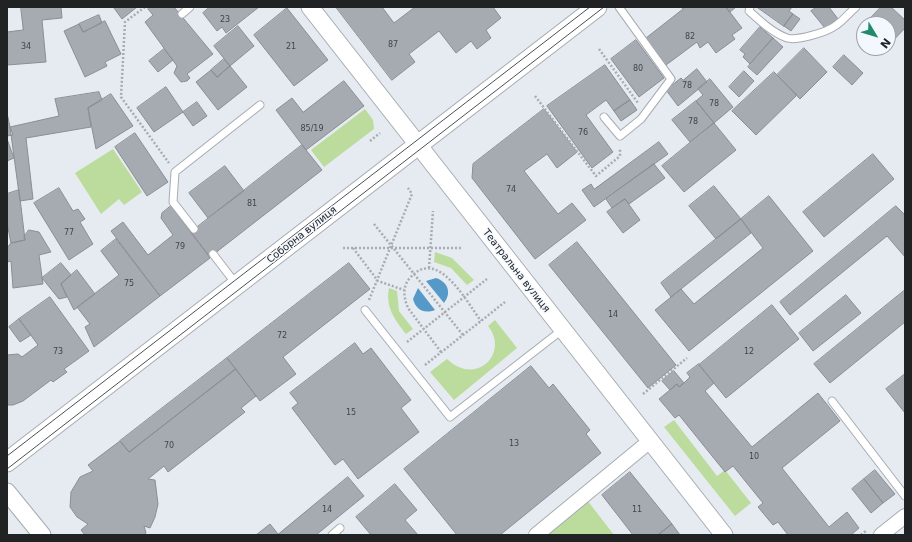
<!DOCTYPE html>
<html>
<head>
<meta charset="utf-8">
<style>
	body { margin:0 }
	#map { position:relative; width:912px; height:542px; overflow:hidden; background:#e5ebf1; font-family:"DejaVu Sans",sans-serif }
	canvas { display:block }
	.frame { position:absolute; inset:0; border:8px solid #202224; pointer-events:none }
	.north { position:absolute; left:856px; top:16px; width:40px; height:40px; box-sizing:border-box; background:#f2f8fe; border:1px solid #9ea2a7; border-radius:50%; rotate:128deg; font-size:11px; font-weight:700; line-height:16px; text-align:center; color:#202224 }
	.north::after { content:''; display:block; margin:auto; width:14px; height:18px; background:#1f8b69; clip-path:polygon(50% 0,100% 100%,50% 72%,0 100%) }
</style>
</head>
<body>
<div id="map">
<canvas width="912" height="542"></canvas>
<div class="frame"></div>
<div class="north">N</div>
</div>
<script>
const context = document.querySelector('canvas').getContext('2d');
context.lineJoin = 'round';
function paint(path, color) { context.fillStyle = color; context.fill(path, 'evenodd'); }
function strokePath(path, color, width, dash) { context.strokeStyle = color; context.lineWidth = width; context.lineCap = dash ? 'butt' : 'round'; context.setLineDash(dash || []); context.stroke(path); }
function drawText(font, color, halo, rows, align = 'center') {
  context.font = font + ' "DejaVu Sans",sans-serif'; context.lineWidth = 3; context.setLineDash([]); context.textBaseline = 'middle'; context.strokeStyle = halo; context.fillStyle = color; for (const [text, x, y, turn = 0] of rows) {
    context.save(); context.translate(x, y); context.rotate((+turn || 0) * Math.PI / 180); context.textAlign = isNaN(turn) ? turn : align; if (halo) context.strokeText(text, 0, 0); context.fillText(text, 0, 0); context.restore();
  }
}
paint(new Path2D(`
	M365,109l8,11 1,9 -50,38 -13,-17z
	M113,149l29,43 -18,13 -5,-6 -18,15 -26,-41z
	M435,252l17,6 22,22 -7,5 -16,-17 -17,-6z
	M389,288l8,3 2,20 14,18 -7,5c-11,-14 -21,-27 -17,-46z
	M495,320l22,28 -63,52 -24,-28 17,-13c29,28 63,-6 41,-33z
	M674,420l43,56 8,-6 26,33 -16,13 -71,-89z
	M587,500l27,35h-71z`), '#bbdc9c');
paint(new Path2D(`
	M436,278c12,4 16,15 8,25l-18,-22z
	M418,288l17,22c-11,4 -19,0 -22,-11z`), '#5599c8');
const building = new Path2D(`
	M21,7h40l1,11 -20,2 4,42 -39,3v-33l16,-2z
	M116,7h21l-15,12 -8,-11z
	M150,7h24l39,47 -26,20 3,4 -3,3 -6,1 -7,-9 3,-7 -32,-44 8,-7 -5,-6z
	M210,7h49l-33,26 -4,-6 -5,4 -14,-18z
	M336,7h46l12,16 21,-16h78l8,11 -15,12 5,8 -14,11 -6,-8 -15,12 -17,-22 -30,23 6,8 -23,18z
	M681,7h45l16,21 -10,7 3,4 -19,14 -8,-11 -8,6 -3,-6 -31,23 -20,-27 37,-29z
	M726,7h10l-6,5z
	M757,7h35l-3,4 4,3 -9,12z
	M817,7h12l9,12 -13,9 -14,-17z
	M881,7h10l14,13v8l-17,18v-22h-23z
	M287,8l41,52 -34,26 -40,-51z
	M793,14l7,5 -9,12 -7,-5z
	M99,15l3,8 -19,9 -4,-8z
	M105,21l16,33 -16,8 2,4 -22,11 -21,-46 15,-7 4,8z
	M238,26l16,20 -24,20 -16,-20z
	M760,27l13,11 -23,26 -7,-7 2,-3 -5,-4z
	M773,38l10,9 -26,28 -9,-8z
	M636,40l28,38 -25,19 -28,-38z
	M804,48l23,24 -27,27 -23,-24z
	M164,49l9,11 -15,12 -9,-11z
	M844,55l19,18 -11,12 -19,-18z
	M224,59l6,7 -13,11 -6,-7z
	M605,65l25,35 -16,11 -8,-11 -20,15 27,37 -21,16 -45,-62z
	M230,66l17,21 -29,23 -22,-28 15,-12 6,7z
	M697,69l10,13 -29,24 -12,-16 15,-12 2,2z
	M744,71l10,10 -15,16 -10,-10z
	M774,72l23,23 -41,40 -24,-24z
	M710,79l23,28 -19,16 -18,-22 7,-6 -5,-6z
	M344,81l20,25 -58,44 -30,-40 16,-12 11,14z
	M166,87l17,25 -29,20 -17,-24z
	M99,92l3,8 -14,8 3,19 -65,11 7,61 -13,2 -10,-74 49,-11 -4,-17z
	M111,94l22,32 -37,23 -8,-41z
	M630,100l7,10 -16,11 -7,-10z
	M696,101l18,22 -24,19 -18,-22z
	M197,102l10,14 -14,10 -10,-14z
	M544,109l33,43 -20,16 -10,-14 -23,17 34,43 14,-11 14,17 -51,39 -63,-81 1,-14z
	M7,113l3,14 3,8 -6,1z
	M714,123l22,27 -52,42 -22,-26z
	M135,133l33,49 -21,14 -32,-49z
	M7,139l7,19 -7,3z
	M659,142l9,12 -74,53 -12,-17 9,-6 3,5z
	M302,145l20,25 -112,87 -19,-25z
	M873,154l21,25 -70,58 -21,-25z
	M654,164l11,14 -36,26 -4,-5 -13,9 -6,-9z
	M225,166l19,25 -36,27 -19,-25z
	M714,186l27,33 -25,20 -27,-33z
	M59,188l14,23 5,-2 7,10 -5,3 13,22 -24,16 -35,-57z
	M19,190l6,50 -14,3 -4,-20v-29z
	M769,196l44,55 -124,100 -34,-41 26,-21 13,15 69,-56 -22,-29z
	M625,199l15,21 -17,13 -16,-21z
	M171,206l39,52 -50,38 -49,-65 12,-9 25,33 25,-20 -12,-17 1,-5z
	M896,206l9,9v42l-18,-21 -97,79 -10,-13z
	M741,219l10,14 -80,64 -10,-14z
	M29,230l10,2 12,20 -12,3 4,29 -30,4 -2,-27 -4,1v-14l4,-5 14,-3 -1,-3z
	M116,239l44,57 -66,51 -9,-20 5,-3 -13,-17 42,-32 -18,-24z
	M577,242l99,123 -28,23 -99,-123z
	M61,263l10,12 -10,9 6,13 -8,2 -17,-21z
	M349,263l21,26 -87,68 13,17 -36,27 -33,-43z
	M77,270l18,24 -21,16 -13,-26z
	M905,290v32l-75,61 -16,-19z
	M846,295l15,18 -48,38 -14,-18z
	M50,297l39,54 -25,18 3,3 -14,10 -2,-2 -28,21 -10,4h-6v-52v2l11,-1 4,3 16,-12 -19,-26z
	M772,305l27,34 -73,59 -27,-33z
	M19,319l12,16 -11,7 -11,-15z
	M355,343l8,11 8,-6 40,52 -10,8 18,24 -61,47 -15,-20 -8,6 -43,-57 6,-5 -8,-10z
	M227,358l9,11 -107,83 -9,-11z
	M699,364l15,19 -9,8 47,56 66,-54 22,28 -58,47 47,59 18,-15 12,16 -8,7h-63l-10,-13 -5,3 -15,-18 5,-4 -30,-37 -8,6 -46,-57 -4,3 -16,-19 18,-15 2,3 5,-4 6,-6 -3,-4z
	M531,366l18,22 4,-4 37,46 -4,4 15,19 -101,82h-43l-53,-66z
	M236,369l20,27 -15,12 4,4 -77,60 -4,-6 -16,13 7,1 3,24 -3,13 -5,11 -6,-2 2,7 -2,2h-59l-4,-5 7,-6 -11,-7 -7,-10 1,-15 9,-15 13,-6 -5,-6 32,-24 9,11z
	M674,371l10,12 -5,4 -2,-3 -7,6 -8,-9z
	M905,374v39l-19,-24z
	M875,470l20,24 -12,9 -19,-24z
	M630,472l42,52 -14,11h-25l-31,-40z
	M348,477l16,19 -48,39h-60l14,-11 8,10z
	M864,479l19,24 -12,10 -19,-24z
	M395,484l22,26 -12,10 13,15h-47l-15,-18z
	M672,524l8,11h-22z`);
paint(building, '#a6abb1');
strokePath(building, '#898e94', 1);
const service = new Path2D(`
	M750,7l-1,4c11,10 24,22 38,27 10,3 40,-6 48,-12 8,-5 14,-13 21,-19
	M182,14l8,-7
	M604,117l16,19 21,-17 30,-40 -52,-72
	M194,229l-21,-27 2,-30 85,-67
	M213,254l23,30
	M365,310l85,107 112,-87
	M832,401l73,95
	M332,535l8,-7`);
const minor = new Path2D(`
	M536,535l114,-94
	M881,535l24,-19`);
const tertiary = new Path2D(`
	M310,7l414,528
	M7,492l35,43`);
const secondary = new Path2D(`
	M7,462l590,-455`);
strokePath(service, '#a7acb2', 9);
strokePath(minor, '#a7acb2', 16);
strokePath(tertiary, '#a7acb2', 19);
strokePath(secondary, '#a7acb2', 21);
strokePath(new Path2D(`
	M145,7l-20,15 -4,75 48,66
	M599,49l39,54
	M535,96l61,80 24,-20v-8
	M370,141l10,-8
	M374,224l89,111
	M343,248h119
	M353,248l25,33 26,9
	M429,268l4,-57
	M369,300l43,-106 -4,-6
	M407,342l80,-63
	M441,352l-33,-44c-4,-10 -6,-20 1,-29 28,-34 57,22 72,42
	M425,365l80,-63
	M643,394l44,-36
	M861,535l6,-5`), '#a7acb0', 2.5, [2, 2]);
strokePath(service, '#fff', 7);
strokePath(minor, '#fff', 14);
strokePath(tertiary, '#fff', 17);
strokePath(secondary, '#fff', 19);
strokePath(new Path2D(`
	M7,456l583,-449
	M7,469l597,-462`), '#4d5053', 1);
drawText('8px', '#424447', null, [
	["23",225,20],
	["82",690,37],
	["87",393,45],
	["34",26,47],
	["21",291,47],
	["80",638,69],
	["78",687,86],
	["78",714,104],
	["78",693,122],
	["85/19",312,129],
	["76",583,133],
	["74",511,190],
	["81",252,204],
	["77",69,233],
	["79",180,247],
	["75",129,284],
	["14",613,315],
	["72",282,336],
	["73",58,352],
	["12",749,352],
	["15",351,413],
	["13",514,444],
	["70",169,446],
	["10",754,457],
	["14",327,510],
	["11",637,510]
]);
drawText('10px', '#202224', '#f2f8fe', [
	["Соборна вулиця",302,235,-38],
	["Театральна вулиця",516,271,52]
]);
</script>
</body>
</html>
